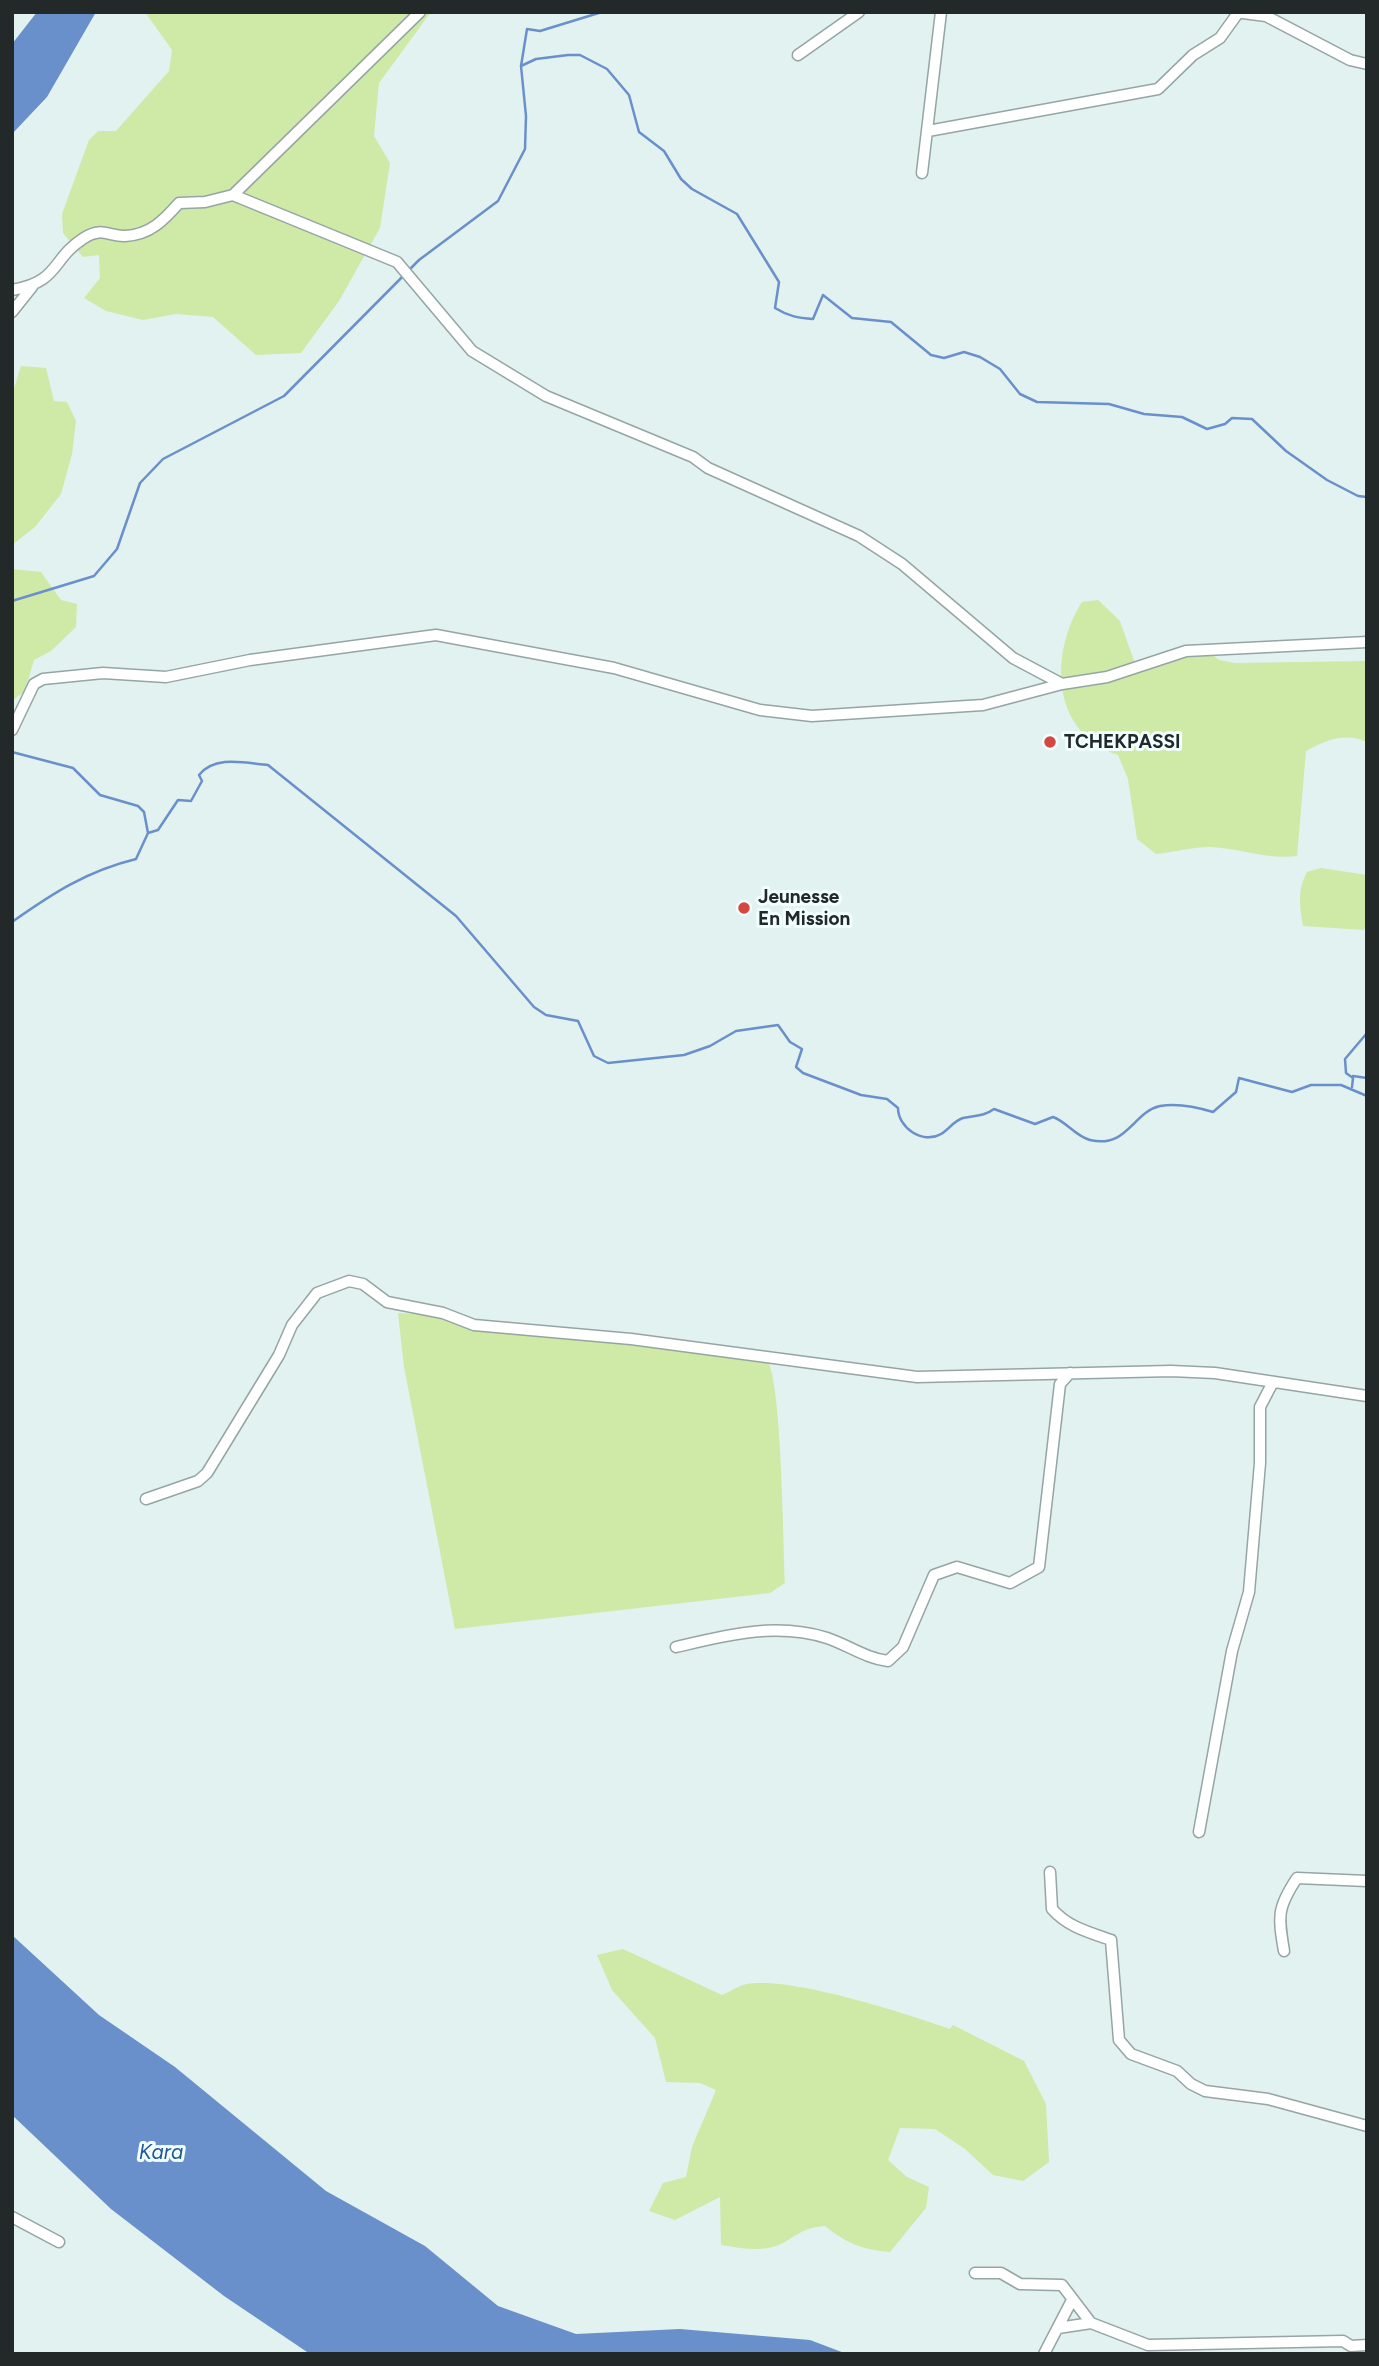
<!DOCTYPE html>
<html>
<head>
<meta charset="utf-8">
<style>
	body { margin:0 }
	#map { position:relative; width:1379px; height:2366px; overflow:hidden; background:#e1f2f1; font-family:Figtree,sans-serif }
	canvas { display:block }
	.frame { position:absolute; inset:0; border:14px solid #232929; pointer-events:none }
</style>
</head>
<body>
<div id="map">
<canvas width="1379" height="2366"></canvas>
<div class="frame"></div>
</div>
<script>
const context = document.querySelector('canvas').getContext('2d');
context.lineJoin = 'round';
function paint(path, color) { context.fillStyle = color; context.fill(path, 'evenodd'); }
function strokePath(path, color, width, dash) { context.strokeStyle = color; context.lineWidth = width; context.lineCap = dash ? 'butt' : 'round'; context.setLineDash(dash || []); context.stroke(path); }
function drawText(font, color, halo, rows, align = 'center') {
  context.font = font + ' Figtree,sans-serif'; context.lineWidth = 6; context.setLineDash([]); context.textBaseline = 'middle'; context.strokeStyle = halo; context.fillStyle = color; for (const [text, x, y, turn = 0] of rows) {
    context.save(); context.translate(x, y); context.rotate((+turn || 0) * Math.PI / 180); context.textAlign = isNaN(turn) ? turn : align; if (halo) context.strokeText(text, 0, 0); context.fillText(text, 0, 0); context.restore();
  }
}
paint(new Path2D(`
	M145,12h286l-52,71 -5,53 16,27 -10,65 -41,73 -38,52 -45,2 -43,-38 -37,-3 -33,6 -37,-9 -22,-13 16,-20 -1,-23 -16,2 -20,-24 -1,-19 27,-74 9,-9h18l53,-60 3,-21z
	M21,366l25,2 8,33 13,1 9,19 -4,33 -11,40 -26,33 -23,18v-150z
	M12,569l29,3 20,28 16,4 -1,23 -25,24 -17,9 -9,31 -13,10z
	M1098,600l22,21 17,48 33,-11 40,-5 9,7 16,3 132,-2v81c-22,-10 -41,-2 -61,9l-9,105c-29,4 -57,-8 -87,-9 -17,0 -36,5 -54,7l-19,-15 -9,-60 -10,-24c-67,-22 -69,-101 -36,-153z
	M1321,868l46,7v47l-3,8 -61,-4c-3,-19 -6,-36 4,-54z
	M398,1313l43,2 29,13 193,18 104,14c15,21 16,186 18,223l-15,10 -315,36 -51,-262z
	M623,1949l99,46c8,-3 17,-10 25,-11 47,-7 156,29 203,45l3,-4 71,36 22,43 3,58 -26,19 -30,-6 -28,-26 -30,-20 -35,-1 -12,32 19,17 22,10 -3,21 -36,44c-27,-2 -44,-9 -65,-26 -23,2 -25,8 -44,18 -20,9 -40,4 -60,1l-1,-48 -45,23 -26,-9 14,-28 23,-6 6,-30 24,-57 -16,-7 -34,-1 -11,-44 -43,-48 -15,-35z`), '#cfe9a7');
paint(new Path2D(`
	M37,12h59l-49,85 -35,37v-90z
	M12,1935l87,80 76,52 151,124 99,55 73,60 78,28 104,-5 130,11 37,14h-537l-86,-58 -113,-87 -99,-94z`), '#6990ca');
strokePath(new Path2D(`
	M521,66l15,-7 32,-4h12l27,14 22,26 10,37 25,19 17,28 11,10 45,25 42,68 -4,26c13,8 23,10 38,11l10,-24 29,23 39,4 40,33 13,3 20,-6 16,5 20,12 20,25 17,8 72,2 35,10 38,3 25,12 18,-5 7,-6 20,1 34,32 41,29 31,16 9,1
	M12,601l82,-25 23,-27 23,-66 23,-24 121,-63 135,-136 79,-59 27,-52 1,-33 -5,-50 6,-37 13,2 62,-19
	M12,752l61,16 27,27 38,11 6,6 4,21 -12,26c-49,12 -83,34 -124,63
	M148,833l10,-3 20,-30 13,1 11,-20 -3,-6c16,-20 46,-12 69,-10l188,151 78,91 12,8 32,6 16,35 14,7 76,-8 26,-9 26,-15 42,-6 12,17 12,7 -6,18 7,6 58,22 26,4 11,9c0,19 24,37 43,26 8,-4 12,-13 22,-16 12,-3 20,-1 31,-9l41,15 18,-7c14,5 22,19 37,23 37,9 43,-28 70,-34 17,-3 37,1 53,6l23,-20 3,-14 53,14 19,-7h30l26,11
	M1367,1010v8
	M1353,1076l14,2
	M1352,1087l1,-9 -7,-5 -1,-14 22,-26`), '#6990ca', 2.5);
const street = new Path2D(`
	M1235,12l31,4 84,44 17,4
	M798,55l61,-43
	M928,131l230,-42 35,-34 27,-17 18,-25
	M922,173l19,-161
	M233,195l164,67 75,89 74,45 147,61 15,11 151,68 43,28 111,94 49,26 45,-7 79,-26 181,-9
	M12,290c48,-8 39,-31 72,-52 18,-12 26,-1 41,-2 25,-1 39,-16 54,-33l26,-1 28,-7 187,-183
	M12,312l20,-25
	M12,730l22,-46 9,-5 60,-6 63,4 84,-17 186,-25 178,33 146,42 52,6 171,-11 79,-21
	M146,1499l52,-18 9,-8 72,-118 13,-30 25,-32 32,-12 14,3 24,18 56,11 31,12 157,14 286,38 254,-6 44,2 152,23
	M676,1647c51,-12 100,-25 151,-9 21,7 38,20 61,23l15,-14 31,-72 23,-8 53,16 29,-16 21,-183 10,-11
	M1199,1832l33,-181 17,-59 11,-129v-56l13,-25
	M1050,1872l2,37c16,18 36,23 59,31l8,100 12,14 46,17 14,13 14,7 63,8 99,27
	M1284,1951c-6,-35 -7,-43 13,-73l70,3
	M12,2217l47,25
	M975,2273h26l19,11 42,1 29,38
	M1058,2328l33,-5 57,22 195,-4 8,5 16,-1
	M1044,2354l28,-54`);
strokePath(street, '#95a5a4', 13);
strokePath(street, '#fff', 10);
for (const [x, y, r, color] of [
	[1050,742,7,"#d64740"],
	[744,908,7,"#d64740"]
]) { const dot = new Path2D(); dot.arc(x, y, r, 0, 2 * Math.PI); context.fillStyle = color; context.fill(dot); strokePath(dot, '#f1fffe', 2.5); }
drawText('bold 19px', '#232929', '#f1fffe', [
	["TCHEKPASSI",1064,742],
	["Jeunesse",758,897],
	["En Mission",758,919]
], 'left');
drawText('italic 21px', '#22559b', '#f1fffe', [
	["Kara",161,2153]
]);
</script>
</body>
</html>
